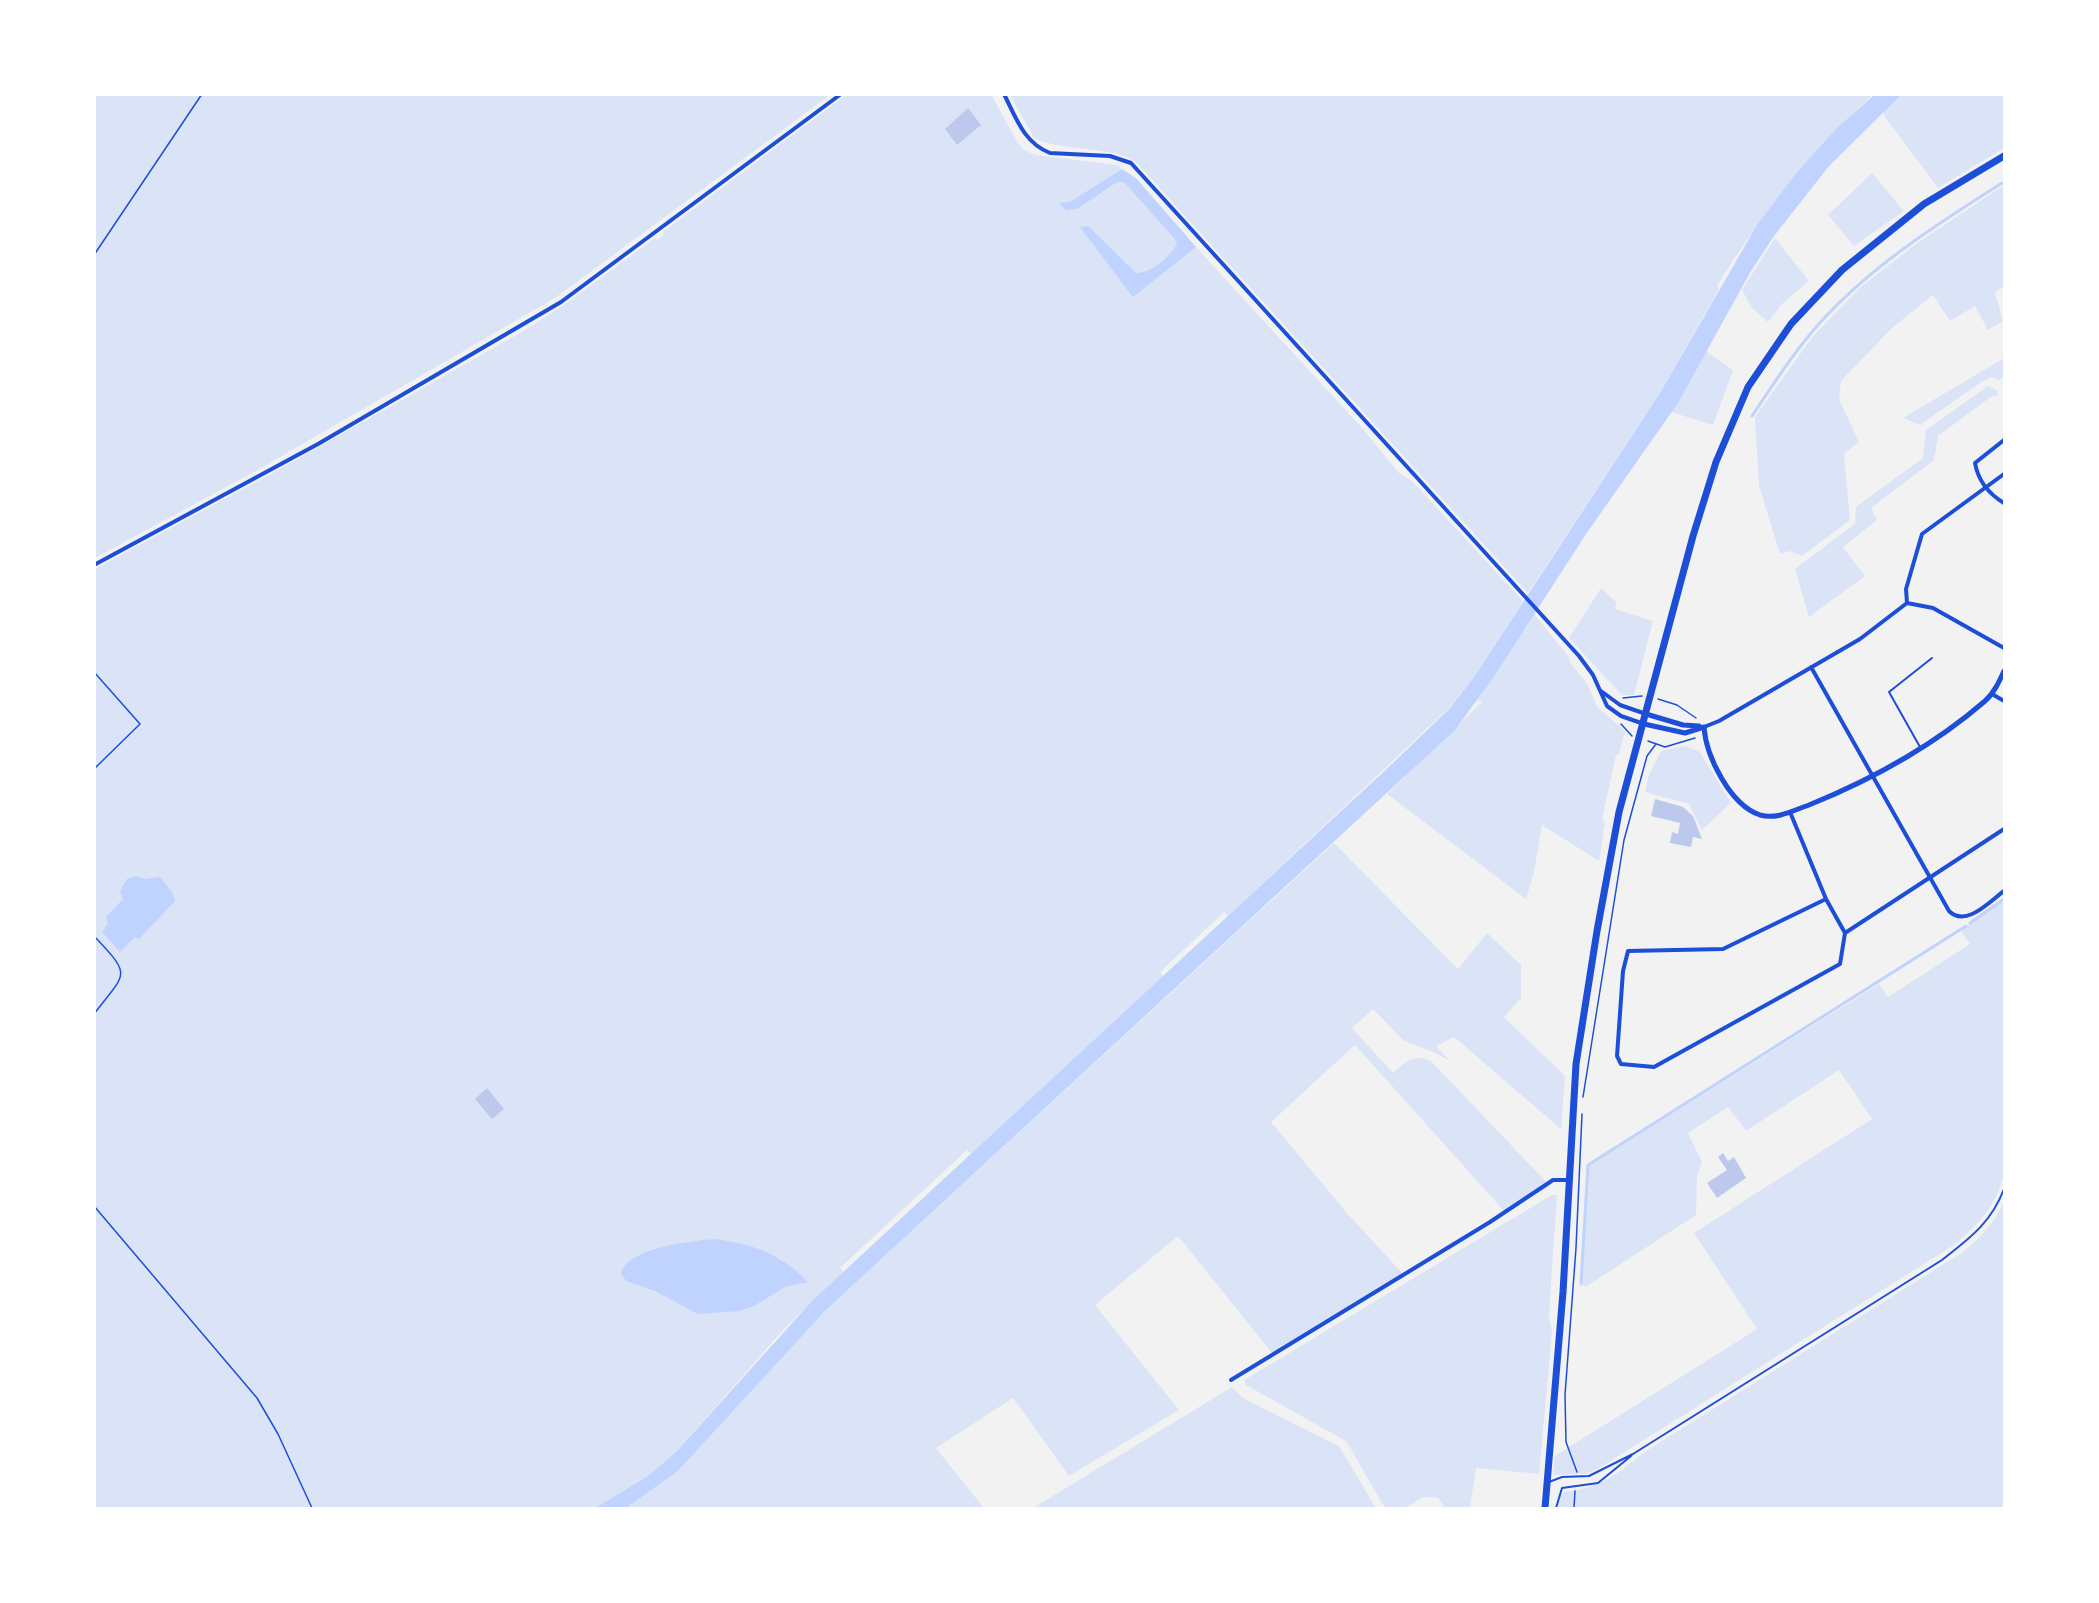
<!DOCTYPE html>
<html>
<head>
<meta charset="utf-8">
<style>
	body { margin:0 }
	#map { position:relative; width:2099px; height:1603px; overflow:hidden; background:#f2f2f2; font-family:Rubik,sans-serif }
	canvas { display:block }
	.frame { position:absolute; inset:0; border:96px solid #fff; pointer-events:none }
</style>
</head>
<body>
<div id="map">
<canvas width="2099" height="1603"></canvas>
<div class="frame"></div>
</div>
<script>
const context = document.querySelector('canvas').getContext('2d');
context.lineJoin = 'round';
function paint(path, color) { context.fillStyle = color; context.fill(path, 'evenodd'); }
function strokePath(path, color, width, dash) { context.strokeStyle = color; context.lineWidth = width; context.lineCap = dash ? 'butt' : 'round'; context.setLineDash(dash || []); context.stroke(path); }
paint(new Path2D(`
	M991,94l27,49 6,7 11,5 83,10 71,87 7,-5 166,181 37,45 13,8 111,120 -49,76 -24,30 -222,209 -4,-4 -64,60 3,4 -192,178 -4,-4 -127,118 3,4 -59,57 -108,123 -28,24 -53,32h-500v-939l176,-95 249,-141 44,-28 91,-67 2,2 7,-5 -1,-3 183,-137z
	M94,95h736l-275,203 -294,170 -166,90z
	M1010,95h862c-61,57 -111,120 -155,191l2,3 -59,104 -132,200 -393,-432c-25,-15 -72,-9 -101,-23z
	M1901,95h103v53l-66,40 -53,-71 -2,-5z
	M1872,173l32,38 -50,35 -26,-31z
	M2004,185v102l-9,5 8,29 -15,9 -13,-24 -25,15 -17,-26 -41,33 -51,53 -2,18 20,43 -15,12 6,66 -48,36 -12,-5 -10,3 -21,-68 -4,-69 58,-81 49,-50 54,-42z
	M1775,238l34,43 -27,23 -14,18 -16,-14 -10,-18z
	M1706,351l27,19 -20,55 -42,-13z
	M2004,358v18l-5,4 -9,-3 -7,4 -63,44 -17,-7z
	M1988,386l9,4 1,5 -6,1 -54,40 -4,24 -63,48 6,12 -34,27 22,29 -56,41 -14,-48 60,-45 1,-17 67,-49 3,-28z
	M1601,588l16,15 -2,6 38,12 -19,74h-12l-53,-57z
	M1534,614l36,44 -1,3 17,21 12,26 27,23 -6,23 -3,1 -14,64 3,4 -6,38 -57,-36 -8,47 -8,27 -139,-105 95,-92 -5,-2z
	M1686,746l14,6 31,51 -29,27 -13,-26 -44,-12 4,-17 12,-24z
	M1334,843l124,126 29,-36 34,32v33l-17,19 61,59 -4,53 -107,-92 -18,9 15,16 -13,-8 -35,-14 -30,-31 -21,19 41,45c13,-12 23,-21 40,-10l117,123 -45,26 -150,-167 -84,77 76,91 56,61 -131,79 -94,-117 -83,69 84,105 -110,66 -56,-78 -77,50 48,60h-358l52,-37 148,-161z
	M2004,899v275c-7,30 -26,52 -50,71l-358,225 -12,4 -31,1 2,-19 202,-127 -63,-96 178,-114 -33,-49 -93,61 -18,-24 -40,26 14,29 -5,14 -1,39 -109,71h-7l9,-114 -2,-5 292,-183 9,13 82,-53 -9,-13z
	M1552,1195h5l-8,120 3,17 -13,142 -63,-6 -6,40h-25l-7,-10 -14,-1 -19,11h-20l-39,-67 -100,-56 -2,-5z
	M2004,1201v307h-446l2,-12 4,-4c40,-5 51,-17 82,-41l317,-199c18,-15 32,-30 41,-51z
	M1232,1387l11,11 96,48 37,62h-343z`), '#dbe4f7');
paint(new Path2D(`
	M1874,95h27l-72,71 -55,70 -23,35 -73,132 -92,131 -93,144 -38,52 -629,580 -148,161 -52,37h-31l53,-32 28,-24 137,-152 578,-535 59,-57 24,-31 186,-284 97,-168 41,-54 39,-43z
	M1122,169l14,9 60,69 -63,50 -53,-70 8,-1 48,47c14,1 36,-17 41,-30l-2,-4 -51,-57h-7l-40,27 -11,1 -7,-7 11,-1z
	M136,876l9,3 15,-2 12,15 3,9 -36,38 -4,-2 -15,15 -18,-20 6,-8 -2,-7 17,-18 -3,-8 7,-12z
	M715,1239c38,5 66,15 93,43l-23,5 -31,19 -15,5 -41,3 -43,-23 -29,-10 -5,-8c7,-25 69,-32 94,-34z`), '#bfd3fe');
strokePath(new Path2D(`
	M1752,416c24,-36 47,-72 77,-103 50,-52 113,-92 173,-130
	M1970,923l34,-24
	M1581,1283l7,-118 378,-239`), '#bfd3fe', 3);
paint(new Path2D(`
	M968,108l13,17 -24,20 -12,-16z
	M1655,799l28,8 10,9 9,23 -9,-2 -2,10 -21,-4 2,-11 6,2 2,-11 -29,-7z
	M487,1088l17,21 -12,10 -17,-20z
	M1723,1153l5,8 6,-4 12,21 -29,20 -10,-15 20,-13 -9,-13z`), '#bdc9ec');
strokePath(new Path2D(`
	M94,255l108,-161
	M94,672l46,52 -46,45
	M1623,698l19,-2
	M1658,699l19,6 19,13
	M1621,724l11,12
	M1648,741l17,6 30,-9
	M94,936c39,41 32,36 0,78
	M1583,1097l41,-257 23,-84 9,-12
	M94,1206l163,192 21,36 34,74
	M1577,1472l-11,-30 -1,-47 11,-147 6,-134
	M1574,1508l1,-17`), '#1d4ed8', 1.5);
strokePath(new Path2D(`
	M1920,747l-31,-55 43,-34
	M1549,1482l13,-5 27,-1 44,-22 309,-194c28,-22 49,-37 62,-71
	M1556,1508l6,-20 36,-5 33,-27`), '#1d4ed8', 2);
strokePath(new Path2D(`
	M1004,94c12,24 20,49 46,59l60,3 21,7 448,493 14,19 14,31 14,10 23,8
	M2004,440l-29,23c3,17 14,31 29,40
	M94,565l224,-121 243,-142 280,-208
	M1907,603l-1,-14 16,-55 82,-60
	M1907,603l26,5 71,40
	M1811,667l138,244c17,17 41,-10 55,-20
	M1601,691l19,14 26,9
	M1992,694l12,7
	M1704,727l15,-6 141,-82 47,-36
	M1790,812l36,87 19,34
	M1826,899l-103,50 -95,2 -5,20 -6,85 4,8 33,3 186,-103 5,-31 159,-104
	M1231,1380l259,-158 63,-42h16`), '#1d4ed8', 4);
strokePath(new Path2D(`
	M1646,714l37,11 16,1
	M1644,724l41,9 19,-6
	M1704,727c2,29 26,78 56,88 17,5 34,-5 49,-10 64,-26 123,-58 176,-104 9,-8 14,-19 19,-30`), '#1d4ed8', 5);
strokePath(new Path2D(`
	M1545,1508l18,-216 13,-228 21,-133 22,-119 74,-276 23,-74 32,-75 43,-63 51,-54 82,-66 80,-48`), '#1d4ed8', 7);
</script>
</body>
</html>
